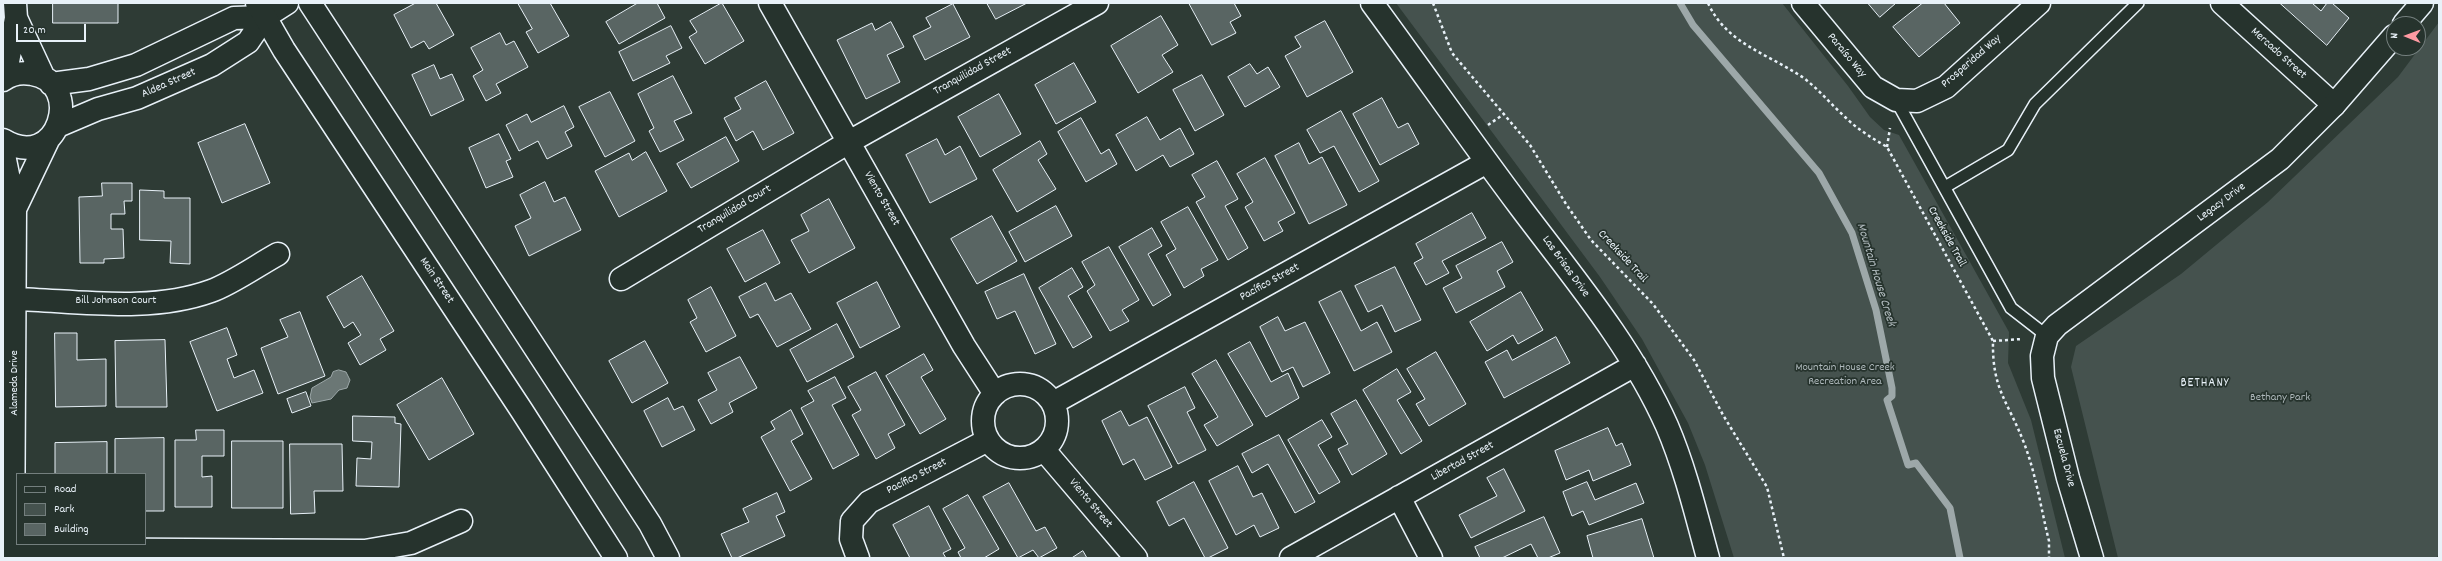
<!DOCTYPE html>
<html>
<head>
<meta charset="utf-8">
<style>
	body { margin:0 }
	#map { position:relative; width:2442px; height:561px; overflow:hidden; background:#2e3b35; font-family:Dekko,sans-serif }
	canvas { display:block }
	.frame { position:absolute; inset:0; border:4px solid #e8f1f8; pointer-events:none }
	.legend { position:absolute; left:16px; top:473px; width:130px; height:72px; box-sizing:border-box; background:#26332d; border:1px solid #747f7e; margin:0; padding:5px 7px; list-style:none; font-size:12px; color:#e8f1f8 }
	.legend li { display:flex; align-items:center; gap:8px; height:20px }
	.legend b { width:20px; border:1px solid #747f7e }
	.north { position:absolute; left:2386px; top:16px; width:40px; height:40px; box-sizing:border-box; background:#26332d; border:1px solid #747f7e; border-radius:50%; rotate:271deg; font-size:11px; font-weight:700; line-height:16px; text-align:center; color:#e8f1f8 }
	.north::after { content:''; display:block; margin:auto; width:14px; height:18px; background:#ff9aa2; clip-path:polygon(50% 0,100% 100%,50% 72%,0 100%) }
	.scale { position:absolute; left:16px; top:24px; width:70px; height:18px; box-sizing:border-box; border:2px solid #e8f1f8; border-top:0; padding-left:5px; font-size:12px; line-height:14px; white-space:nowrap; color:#e8f1f8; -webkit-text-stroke:3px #26332d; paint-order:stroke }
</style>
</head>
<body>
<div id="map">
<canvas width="2442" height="561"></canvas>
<div class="frame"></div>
<ul class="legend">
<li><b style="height:5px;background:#26332d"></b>Road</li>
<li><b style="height:11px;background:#45524e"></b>Park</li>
<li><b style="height:11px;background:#596563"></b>Building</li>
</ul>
<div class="north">N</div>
<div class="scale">20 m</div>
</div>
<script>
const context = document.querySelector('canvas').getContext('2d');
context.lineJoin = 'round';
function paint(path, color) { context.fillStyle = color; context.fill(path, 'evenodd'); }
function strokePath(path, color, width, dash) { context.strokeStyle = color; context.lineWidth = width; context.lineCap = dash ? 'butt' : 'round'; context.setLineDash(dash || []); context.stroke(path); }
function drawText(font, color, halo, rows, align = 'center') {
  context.font = font + ' Dekko,sans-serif'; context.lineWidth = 3.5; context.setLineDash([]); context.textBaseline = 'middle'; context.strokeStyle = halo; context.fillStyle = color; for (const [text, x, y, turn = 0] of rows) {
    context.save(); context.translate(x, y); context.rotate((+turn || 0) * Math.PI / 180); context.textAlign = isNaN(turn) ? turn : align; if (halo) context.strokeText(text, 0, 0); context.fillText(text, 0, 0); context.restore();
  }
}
paint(new Path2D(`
	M1396,3h386l66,83 22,31 14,13 15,5 110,197 -1,31 23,57 34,138h-331l-29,-93 -17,-42 -46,-84 -42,-62z
	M2439,22v532l-3,4h-318l-47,-191 5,-21 105,-72 87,-72 130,-125z`), '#45524e');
const water = new Path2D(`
	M339,370l7,2 4,8 -3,8 -8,2 -8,9 -19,4 -2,-6 2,-9 19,-11 2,-5z`);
paint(water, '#6b7775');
strokePath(water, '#9da8a9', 1);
strokePath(new Path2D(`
	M1680,3l13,22 126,148 33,60 24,77 16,78v8l-5,4 21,65 8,-2 34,45 10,50`), '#9da8a9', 7);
const building = new Path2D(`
	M53,3h65v20h-65z
	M416,3h20l18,32 -25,14 -5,-8 -13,7 -17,-33z
	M518,3h32l19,33 -31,17 -12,-21 6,-3z
	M638,3h19l8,15 -46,26 -13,-22z
	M722,3l22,38 -39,23 -16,-27 8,-5 -7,-11z
	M987,3h40l-31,16z
	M1189,3h45l7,13 -11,6 6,11 -24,12z
	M1868,3h28l-16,14z
	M1923,3h21l16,20 -41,34 -26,-30z
	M2280,3h32l9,8 6,-8h5l17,15 -22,27z
	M953,4l17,33 -45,23 -12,-24 18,-9 -5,-9z
	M1161,16l17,29 -16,10 11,17 -35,21 -27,-47z
	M1325,21l28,51 -46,25 -22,-41 16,-9 -6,-10z
	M891,22l13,25 -17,8 13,27 -34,17 -29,-59 35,-17 3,7z
	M671,26l11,22 -16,8 4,7 -37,18 -14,-29z
	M500,33l6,12 8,-4 14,26 -32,17 5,9 -15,8 -13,-25 10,-6 -12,-22z
	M1074,63l22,39 -40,22 -21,-39z
	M1250,64l7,10 11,-7 12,20 -35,20 -17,-30z
	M434,65l6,14 12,-5 12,26 -33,16 -19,-41z
	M1202,75l22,40 -29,16 -22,-41z
	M673,76l19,37 -18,8 10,19 -24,12 -11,-21 5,-3 -16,-34z
	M766,81l28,52 -31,17 -10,-19 -17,10 -12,-23 17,-9 -6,-11z
	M610,92l25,49 -30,16 -26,-50z
	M999,94l22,40 -41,23 -22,-40z
	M1382,98l16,30 10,-5 11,21 -39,21 -27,-51z
	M564,106l10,21 -9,5 7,14 -25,13 -9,-18 -19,10 -13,-26 21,-11 4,8z
	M1341,111l38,70 -20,11 -25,-46 -14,7 -13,-23z
	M1147,117l13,23 20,-12 14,26 -24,13 -7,-12 -27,16 -20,-36z
	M1081,118l20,36 8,-5 8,15 -31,18 -28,-50z
	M245,124l25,59 -48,20 -24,-60z
	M499,134l12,25 -5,2 7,16 -27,11 -17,-40z
	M726,137l13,24 -48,27 -14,-24z
	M937,139l8,16 15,-9 17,33 -47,24 -24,-48z
	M1040,141l7,13 -9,6 18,29 -39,23 -24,-42z
	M1299,143l10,21 13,-7 25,48 -38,19 -34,-68z
	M646,152l21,39 -48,26 -24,-46 34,-18 3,7z
	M1265,158l30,55 -17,9 5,9 -19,10 -19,-34 8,-5 -16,-28z
	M1217,161l21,38 -13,7 23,42 -20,12 -32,-58 9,-5 -13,-22z
	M545,182l9,20 11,-5 16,33 -52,26 -14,-30 16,-8 -11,-23z
	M102,183h30v18h-8l1,13h-14v15h12l1,29 -20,1v4h-24l-1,-66 23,-1z
	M140,190l24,1v7h26v66l-20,-1 1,-22 -31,-1z
	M829,199l26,49 -46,25 -18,-33 18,-9 -8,-16z
	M1056,206l16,30 -47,26 -16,-30z
	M1188,207l30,53 -17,9 3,7 -20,12 -18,-33 10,-6 -15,-27z
	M1472,213l14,25 -44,23 7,12 -23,12 -12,-22 9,-5 -7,-14z
	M992,216l25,45 -40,23 -26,-45z
	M1152,228l10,18 -14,8 23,41 -18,11 -34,-59z
	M763,230l17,33 -35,19 -18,-33z
	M1502,242l11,20 -16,9 8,16 -49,26 -13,-25 19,-10 -6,-12z
	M1109,247l30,53 -17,10 7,11 -19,10 -23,-40 8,-6 -13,-23z
	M1395,267l26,53 -26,12 -13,-27 -14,7 -13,-26z
	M1072,268l11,19 -15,9 24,41 -19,11 -34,-60z
	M1024,274l32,70 -21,10 -20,-43 -18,8 -12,-27z
	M362,276l32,55 -14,8 6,11 -26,15 -12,-22 13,-8 -8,-13 -9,6 -17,-31z
	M877,282l23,45 -40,21 -23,-45z
	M766,283l9,18 16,-8 20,36 -34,18 -19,-33 -8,4 -11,-21z
	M711,287l25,49 -30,16 -16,-30 7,-4 -9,-18z
	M1341,291l20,40 16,-9 15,30 -38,19 -35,-69z
	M1521,292l22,38 -25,14 -5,-9 -26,16 -17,-29z
	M300,312l25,64 -47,18 -17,-46 27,-11 -8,-17z
	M1278,317l7,14 20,-9 25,51 -27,14 -10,-20 -11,5 -22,-45z
	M837,324l17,33 -47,25 -17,-32z
	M227,328l10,27 -10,4 7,19 20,-8 9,23 -46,18 -27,-69z
	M55,333h22v27l29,-1v47l-50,1z
	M1556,337l14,26 -66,35 -19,-36 22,-12 5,10z
	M165,340l2,67h-51l-1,-66z
	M645,341l23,42 -36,20 -23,-42z
	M1250,342l21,40 17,-9 11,25 -33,19 -38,-63z
	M1436,352l30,52 -37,22 -13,-22 9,-5 -18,-30z
	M924,354l9,16 -12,7 25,42 -26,15 -34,-58z
	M740,357l17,31 -28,15 4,9 -22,12 -13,-24 19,-10 -9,-17z
	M1216,360l37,65 -36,21 -13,-21 14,-8 -26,-43z
	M1397,369l14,23 -14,8 25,41 -21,13 -38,-64z
	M876,372l29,53 -17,9 7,14 -19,11 -24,-44 9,-5 -13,-23z
	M835,377l11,21 -14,7 27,50 -26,14 -32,-61 13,-7 -6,-10z
	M442,378l32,56 -45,26 -32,-55z
	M1185,387l10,21 -8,4 19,38 -28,14 -30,-58z
	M306,392l5,14 -19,7 -5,-14z
	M668,398l6,12 9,-4 12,24 -33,17 -18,-36z
	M1356,400l31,54 -35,21 -14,-26 10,-5 -17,-30z
	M791,410l12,24 -12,7 21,38 -22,12 -29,-54 14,-8 -4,-7z
	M1121,411l8,15 18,-9 25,50 -27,13 -11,-21 -11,6 -21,-44z
	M353,416l42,1v6l6,1 -2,63 -43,-1 1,-28 14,1 1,-17 -19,-1z
	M1322,420l10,17 -14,8 22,37 -21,12 -31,-54z
	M1608,428l8,18 6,-3 9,22 -38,16 -4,-11 -23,10 -11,-29z
	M196,430h28v26h-22v21l10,-1v31h-37v-67h21z
	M1279,435l36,67 -20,11 -27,-49 -16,9 -10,-19z
	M164,438v73h-19v-37h-30v-35z
	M232,441h51v67h-51z
	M107,442v32h-52v-31z
	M290,444h52l1,47h-29l1,22 -24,1z
	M1238,466l15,31 9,-4 17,35 -19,9 -6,-12 -18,10 -27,-54z
	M1504,469l21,42 -54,27 -12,-23 38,-19 -10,-18z
	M1194,482l34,66 -20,10h-3l-21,-40 -15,8 -12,-24z
	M1587,482l8,18 41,-17 8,20 -55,22 -6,-14 -11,5 -9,-24z
	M1009,483l27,48 9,-4 12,21 -18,10 -6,-8 -15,8 -35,-61z
	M777,493l8,19 -9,4 9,20 -48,22h-5l-11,-24 28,-12 -6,-13z
	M968,495l31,54 -15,9h-23l-3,-6 7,-4 -22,-39z
	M929,506l22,43 -8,4 3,5h-36l-17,-33z
	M1544,517l16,36 -12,5h-10l-7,-14 -29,14h-22l-5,-11z
	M1642,519l12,39h-61l-6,-22z
	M1083,551l4,7h-15z`);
paint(building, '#596563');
strokePath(building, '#e8f1f8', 1);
const lane = new Path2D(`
	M1896,100l115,208 36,28
	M1945,187l63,-37 27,-46 103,-101`);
const street = new Path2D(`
	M770,3l194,343 31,48
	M1372,3c50,68 98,137 149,205 52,69 111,139 146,218 18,42 29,88 41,132
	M1803,3l70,84 23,13 21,1 29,-14 93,-84
	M2222,3l112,102
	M16,18l28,60
	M5,78l11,-60 -1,-15
	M3,80c8,-6 19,-8 29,-6 53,8 27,100 -29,66
	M51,84l38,-5 47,-14 98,-47 31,-1
	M58,126l40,-17 39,-11 75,-33 36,-23 17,-25 22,-14
	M3,150l12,59 -2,349
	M15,209l33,-69
	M621,279l228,-137 248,-139
	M15,299c64,2 135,14 196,-8 20,-7 47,-26 67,-37
	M983 421a37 37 0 1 1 74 0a37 37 0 1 1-74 0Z
	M1053,403l434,-241
	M1044,450l92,108
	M1399,497l32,61
	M13,549l352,2 46,-8 50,-22
	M858,558l-7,-19 1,-18 17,-19 119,-62
	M1291,558l344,-193`);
const secondary = new Path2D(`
	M257,3l27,47 238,361 94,147
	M310,3l340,521 18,34
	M2404,24l18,-21
	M2092,558l-24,-80 -25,-100 -1,-22 5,-20 10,-11 223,-166 54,-54 60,-69`);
strokePath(lane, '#e8f1f8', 14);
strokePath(street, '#e8f1f8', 25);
strokePath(secondary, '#e8f1f8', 25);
strokePath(new Path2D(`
	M1433,3l19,50 78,92 36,59 25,36 62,64 41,56 29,55 44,72 17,71
	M1708,3c19,42 62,51 97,76 14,11 26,25 40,38 12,12 27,21 42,30l106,194c-1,49 15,60 31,102 12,31 17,66 25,98v17
	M1488,125l16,-11
	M1887,147l3,-19
	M1993,341l29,-2`), '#e8f1f8', 2.5, [3, 3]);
strokePath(lane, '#26332d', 11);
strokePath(street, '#26332d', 22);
strokePath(secondary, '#26332d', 22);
drawText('12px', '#e8f1f8', '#26332d', [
	["Mercado Street",2278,54,42],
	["Paraíso Way",1846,56,50],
	["Prosperidad Way",1972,62,-41],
	["Tranquilidad Street",973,72,-29],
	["Aldea Street",169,84,-24],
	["Viento Street",881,199,60],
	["Legacy Drive",2222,203,-37],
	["Tranquilidad Court",735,210,-31],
	["Creekside Trail",1946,237,61],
	["Creekside Trail",1622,257,47],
	["Las Brisas Drive",1565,267,54],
	["Main Street",436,281,56],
	["Pacífico Street",1270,283,-29],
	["Bill Johnson Court",116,301],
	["Alameda Drive",15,383,-90],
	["Escuela Drive",2063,458,75],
	["Libertad Street",1463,462,-29],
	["Pacífico Street",917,477,-27],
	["Viento Street",1090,504,50]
]);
drawText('12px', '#afb9bc', '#26332d', [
	["Mountain House Creek",1845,368],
	["Recreation Area",1845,382],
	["Bethany Park",2280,398]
]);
drawText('italic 13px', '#b0babd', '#26332d', [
	["Mountain House Creek",1875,275,73]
]);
context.letterSpacing = '1px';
drawText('13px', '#e8f1f8', '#26332d', [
	["BETHANY",2205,384]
]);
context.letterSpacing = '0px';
</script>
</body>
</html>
